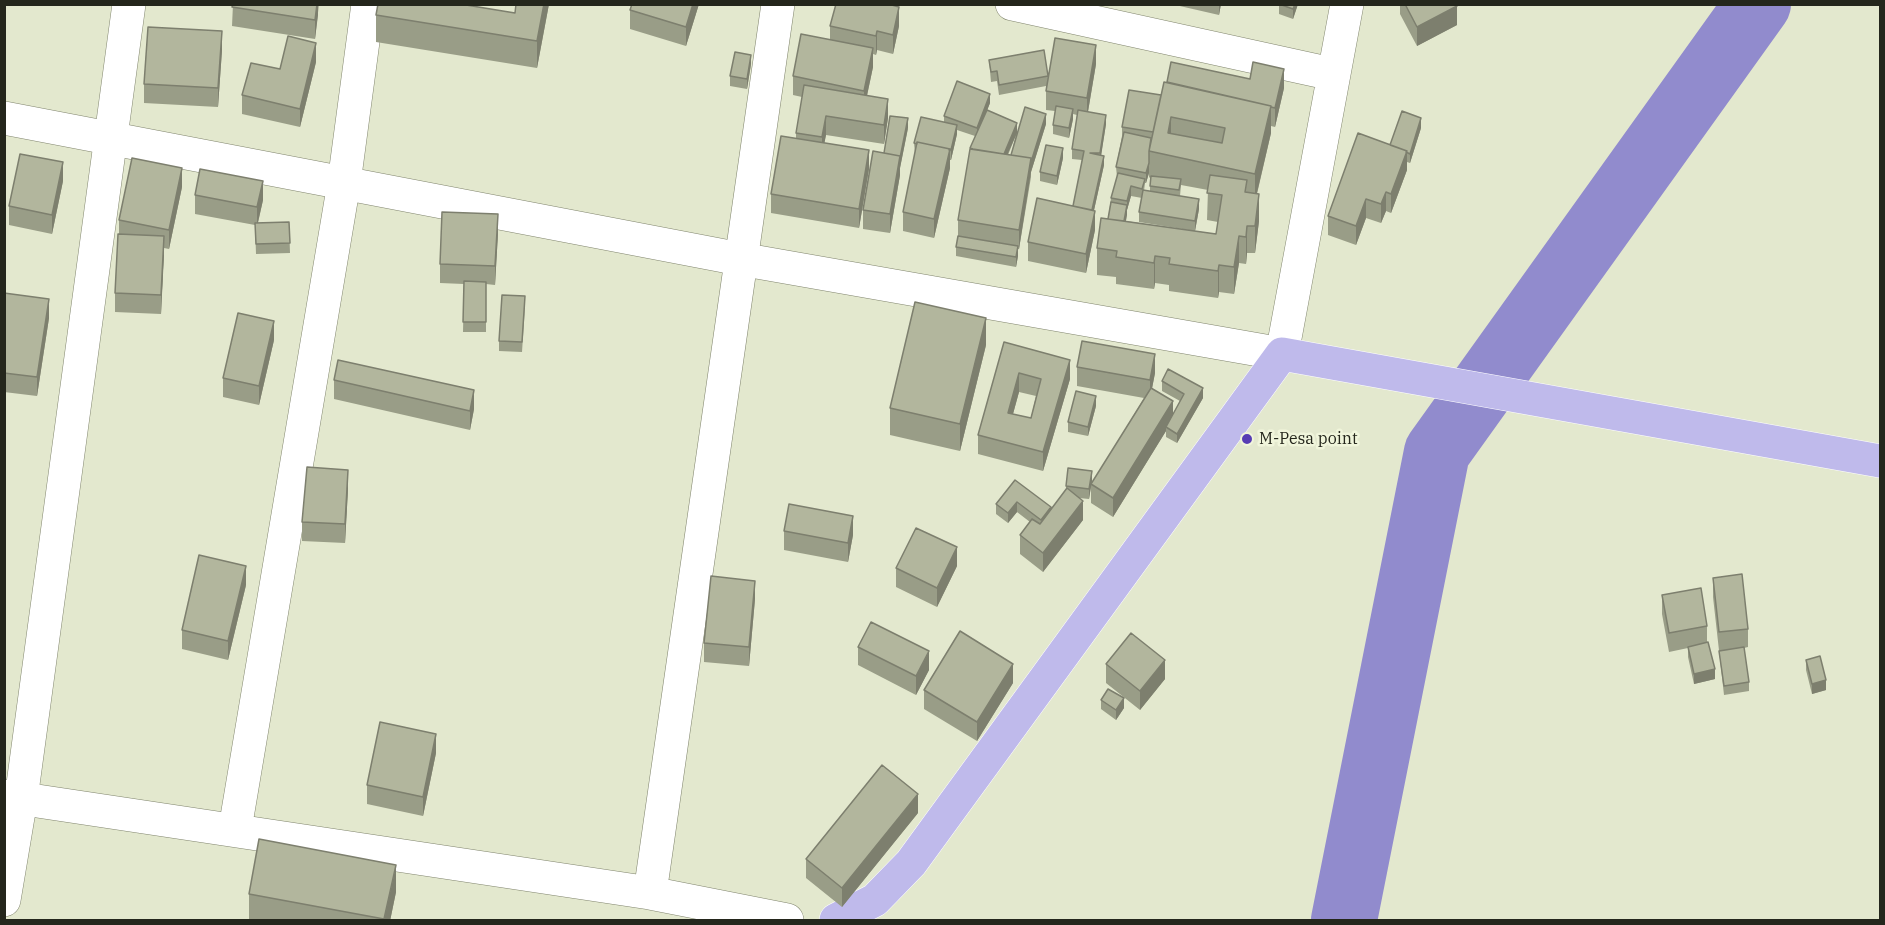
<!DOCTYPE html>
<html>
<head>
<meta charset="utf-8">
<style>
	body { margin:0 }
	#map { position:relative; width:1885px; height:925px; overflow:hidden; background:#e3e8ce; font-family:"IBM Plex Serif",serif }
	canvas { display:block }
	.frame { position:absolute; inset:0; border:6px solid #24261c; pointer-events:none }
</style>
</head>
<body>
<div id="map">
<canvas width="1885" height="925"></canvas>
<div class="frame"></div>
</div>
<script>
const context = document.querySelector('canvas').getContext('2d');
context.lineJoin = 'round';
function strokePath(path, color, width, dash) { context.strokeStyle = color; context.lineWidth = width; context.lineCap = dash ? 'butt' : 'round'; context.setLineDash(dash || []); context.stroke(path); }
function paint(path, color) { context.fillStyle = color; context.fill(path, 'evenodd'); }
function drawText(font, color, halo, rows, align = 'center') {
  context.font = font + ' "IBM Plex Serif",serif'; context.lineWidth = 5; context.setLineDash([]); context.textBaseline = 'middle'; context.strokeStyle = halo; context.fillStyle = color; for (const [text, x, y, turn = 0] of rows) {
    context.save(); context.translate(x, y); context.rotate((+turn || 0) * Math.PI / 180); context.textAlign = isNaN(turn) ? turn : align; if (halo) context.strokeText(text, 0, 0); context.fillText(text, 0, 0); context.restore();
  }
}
strokePath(new Path2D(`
	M1344,920l93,-468 321,-448`), '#918bcd', 66);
const minor = new Path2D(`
	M1012,4l320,70
	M1282,354l65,-350
	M4,796l646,97 137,27
	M235,829l109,-646 24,-179
	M650,893l128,-889
	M4,900l17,-101 108,-795`);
const tertiary = new Path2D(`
	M4,118l736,141 542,95`);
const primary = new Path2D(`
	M836,920l39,-20 36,-37 371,-509 598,107`);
strokePath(minor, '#81856e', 34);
strokePath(tertiary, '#81856e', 34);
strokePath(primary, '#fff', 34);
strokePath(minor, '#fff', 33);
strokePath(tertiary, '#fff', 33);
strokePath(primary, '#bfbaeb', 33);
paint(new Path2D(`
	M233,4h86l-4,35 -83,-13z
	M516,4h33l-12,64 -161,-26v-27l139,-2z
	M699,4l-13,42 -56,-17v-19z
	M1171,4h50l-2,11z
	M1279,4h19l-5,15 -14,-5z
	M1400,4h56l1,21 -40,21 -17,-32z
	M830,26h69l-6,28 -16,-4 -1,5 -3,-1v13l-6,29 21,22 -4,26 -58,-9 -2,8 45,26 -10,59 -88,-15v-19l25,-56v-5l6,-36 -9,-2v-19l37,-36z
	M222,50l-4,57 -74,-4v-19z
	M989,60l60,14 47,-10 -8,48 18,12 -5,31 3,10 -10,45 1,20 -9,43 -58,-12v-19l45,-36 9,-46 -10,-1v-10l5,-34 -4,-1v5l-4,19 -16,-4v-9l2,-14 -9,-1v-24l-47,9 -2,-14 -6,1z
	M316,62l-16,65 -58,-13v-19l38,-26z
	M751,64l-4,25 -17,-3v-10z
	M1284,88l-9,39 -4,-1v7l-14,61 2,27 -4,32h-8l-1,11 -7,-1 -5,31 -15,-2 -1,6 -49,-7v-6l-14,-2 -1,6 -38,-5v-7l-19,-2v-27l11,-29 3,-21 6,-21 -1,-10 6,-31v-9l39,-32zM1149,173v4l1,1v14l-6,-1 1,-8h1zM1181,185l27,5 -1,30 11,2 -2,12 -90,-13 1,-11 4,-14 11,2 -3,14v10l56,9 4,-22 -19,-13z
	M990,103l-3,7 30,22 29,-8 -15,48v5l-12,72h-1v7l-2,11 -60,-11v-9l2,-11v-16l17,-84 -18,-6v4l-6,26h-1v8l-16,70 -31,-7v-19l12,-59 -1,-10 30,-21v-6zM1016,135l-5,20h-3z
	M908,128l-8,40v7l-10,58 -27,-4v-19l21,-57z
	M1421,128l-11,35 -3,-1v8l-16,43 -5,-2 -5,12 -15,-5 -10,27 -28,-10v-19l62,-71z
	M1063,158l-6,27 -17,-4v-9z
	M63,181l-11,53 -43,-9v-19z
	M182,187l-13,62 -5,-1 -3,66 -46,-2v-19l4,-59v-14z
	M195,195l68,5 -5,23 31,-1 1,31 -34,1 -1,-29 -60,-11z
	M498,233l-3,52 -9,-1v48h-23l1,-48 -24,-1v-19z
	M4,293l45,25 -12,78 -33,-4z
	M525,306l-3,46 -23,-1v-10z
	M274,340l-15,65 -36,-8v-19z
	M1004,342l66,37 -27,92 -65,-17v-19zM1019,392l17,4 -5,22 -18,-4z
	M986,345l-26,106 -70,-16v-27z
	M1077,367l78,6 -3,15 21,26 7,-13 -18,-10v-10l41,17 -26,45 -11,-6v-6l-53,86 -22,-14v-17l-2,13 -10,-1 4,22 -40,52 -23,-18v-19l10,-13 -13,-10 -9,11 -12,-9v-10l19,-24 36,29 15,-19v-4l26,-5v3l52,-86 -67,-12z
	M334,380l140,29 -4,21 -136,-31z
	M1096,406l-8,30 -20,-4v-10z
	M348,489l-3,54 -43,-2v-19z
	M784,531l69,4 -5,27 -64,-12z
	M957,566l-20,41 -41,-20v-19z
	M1713,578l35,51v18l-4,1 5,34v9l-25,4 -11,-98z
	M246,585l-18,75 -46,-11v-19z
	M1662,595l45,31v16l8,37 -21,5 -6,-27v-9l-19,4 -7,-38z
	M755,599l-6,67 -45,-4v-19z
	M858,647l71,23 -13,25 -58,-30z
	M1806,660l20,30 -14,4 -6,-24z
	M1106,664l59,15 -25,31 -34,-27z
	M1013,683l-36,58 -53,-32v-19z
	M1101,700l23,8 -8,12 -15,-11z
	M436,753l-13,63 -56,-12v-19z
	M918,813l-76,94 -36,-29v-19z
	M396,892l-6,29 -141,-1v-26z`), '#999d87');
paint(new Path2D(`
	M317,4h1v11l-3,24v-19z
	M544,4h5l-12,64v-27z
	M693,4h6l-13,42v-19z
	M1219,4h2l-2,11z
	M1295,4h3l-5,15v-10z
	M1457,6v19l-40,21v-19z
	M899,7v19l-6,28v-19z
	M222,31v19l-4,57v-19z
	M877,31v19l-1,5v-19z
	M316,43v19l-16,65v-18z
	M1096,45v19l-9,53v-19z
	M873,48v19l-9,42v-18z
	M751,55v9l-4,25v-10z
	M1284,69v19l-9,39v-19z
	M990,94v9l-13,34v-9z
	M888,99v19l-4,26v-19z
	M1271,106v27l-16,68v-27z
	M1073,109v10l-4,19v-10z
	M1046,114v10l-15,48 -12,77v-19l12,-72z
	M1106,115v9l-6,39v-10z
	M826,116v19l-4,21v-19z
	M1171,117v27l-3,-11z
	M908,118v10l-8,40v-10z
	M1421,118v10l-11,35v-9z
	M1017,123v10l-17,38v-9z
	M957,125v9l-6,26v-10z
	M1063,148v10l-6,27v-9z
	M950,149v19l-16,70v-19z
	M869,150v19l-10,59v-19z
	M1407,151v19l-16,43v-19z
	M900,156v19l-10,58v-19z
	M1104,156v9l-13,59v-10z
	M63,162v19l-11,53v-19z
	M1149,163v10l-3,10v-10z
	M182,168v19l-13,62v-19z
	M263,181v19l-6,26v-19z
	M1131,186v10l-4,14v5l-5,26v-9l5,-25v-6z
	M1386,192v19l-5,12v-19z
	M1259,194v27l-4,32v-27z
	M1199,199v10l-4,22v-10z
	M1366,199v19l-10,27v-19z
	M1095,211v19l-9,43v-19z
	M498,214v19l-3,52v-19z
	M1247,226v27l-1,11v-27z
	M164,236v19l-3,59v-19z
	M1239,236v27l-5,31v-27z
	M1018,246v10l-2,11v-10z
	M1155,256v27l-1,6v-26z
	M1219,265v27l-1,6v-27z
	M49,299v19l-12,78v-19z
	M986,318v27l-26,106v-27z
	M274,321v19l-15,65v-19z
	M1155,354v19l-5,26v-19z
	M1070,360v19l-27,92v-19z
	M1019,373v19l-11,40v-19z
	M1203,388v10l-26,45v-9z
	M474,390v19l-4,21v-19z
	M1096,396v10l-8,30v-9z
	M1173,401v19l-7,7v4l-53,86v-19z
	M348,470v19l-3,54v-19z
	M1092,471v10l-3,18v-10z
	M1083,501v19l-40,52v-19z
	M1017,502v10l-9,11v-10z
	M853,516v19l-5,27v-19z
	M957,547v19l-20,41v-19z
	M246,566v19l-18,75v-19z
	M755,581v18l-6,67v-19z
	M929,651v19l-13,25v-19z
	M1165,660v19l-25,31v-19z
	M1013,664v19l-36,58v-19z
	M1715,669v10l-21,5v-10z
	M1826,680v10l-14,4v-10z
	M1124,698v10l-8,12v-10z
	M436,734v19l-13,63v-19z
	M918,794v19l-76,94v-19z
	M396,865v27l-6,29h-6z`), '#7d7f6e');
const building = new Path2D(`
	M233,4h84l-2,16 -83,-13z
	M378,4h82l55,9 1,-9h28l-7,37 -161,-26z
	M632,4h61l-7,23 -56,-17z
	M836,4h52l11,3 -6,28 -16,-4 -1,5 -46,-10z
	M1279,4h16l-2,5z
	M1405,4h51l1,2 -40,21z
	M148,27l74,4 -4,57 -74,-4z
	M801,34l72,14 -9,43 -71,-15z
	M288,36l28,7 -16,66 -58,-14 9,-32 29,6z
	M1055,38l41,7 -9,53 -41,-7z
	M1044,50l4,26 -49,9 -2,-14 -6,1 -2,-12z
	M735,52l16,3 -4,24 -17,-3z
	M1171,62l79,17 3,-17 31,7 -9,39 -4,-1v-1l-104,-24z
	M957,81l33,13 -13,34 -33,-12z
	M1164,82l107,24 -16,68 -106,-23zM1171,117l54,11 -3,15 -54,-10z
	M804,85l84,14 -4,26 -58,-9 -4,21 -26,-4z
	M1129,90l32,5 -8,37 -31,-5z
	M1056,106l17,3 -4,19 -16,-3z
	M1025,107l21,7 -15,48v-4l-20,-3z
	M987,110l30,13 -13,31 -31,-5 -3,-1z
	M1078,110l28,5 -6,38h-10l14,3 -12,54 -19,-4 11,-55 -12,-2z
	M1402,111l19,7 -11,36 -4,-2 1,-1 -17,-6z
	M890,116l18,2 -8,40v-2l-16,-3z
	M921,117l36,8 -6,25h-2l1,-1 -33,-7v2l-3,-1z
	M1124,132l27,6 -2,13v12l-3,10 -30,-6z
	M1358,133l49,18 -16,43 -5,-2 -5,12 -15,-5 -10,27 -28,-10z
	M781,136l88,14 -10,59 -88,-15z
	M917,142l33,7 -16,70 -31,-7z
	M1046,145l17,3 -6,28 -17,-4z
	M970,149l61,9 -12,72 -61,-10z
	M873,151l27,5 -10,58 -27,-4z
	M20,154l43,8 -11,53 -43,-9z
	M132,158l50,10 -13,62 -50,-10z
	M200,169l63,12 -6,26 -62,-12z
	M1118,173l27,6 -3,10 -11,-3 -4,15 -16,-3z
	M1210,175l37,5 -2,12 14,2 -4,32h-8l-1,11 -7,-1 -5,31 -15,-2 -1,6 -49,-7 1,-6 -15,-2 -1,7 -38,-6 1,-6 -20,-3 4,-30 115,16 6,-39 -15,-2z
	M1151,176l30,3 -2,11 -29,-4z
	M1143,190l56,9 -4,22 -56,-9z
	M1037,198l58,13 -9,43 -58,-12z
	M1111,202l16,3 -3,16 -16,-2z
	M442,212l56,2 -3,52 -55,-2z
	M289,222l1,21 -34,1 -1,-21z
	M118,234l46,2 -3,59 -46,-2z
	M958,236l60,10 -2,11 -60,-10z
	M464,281l22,1v40h-23z
	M4,293l45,6 -12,78 -33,-4z
	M502,295l23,1 -3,46 -23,-1z
	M915,302l71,16 -26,106 -70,-16z
	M238,313l36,8 -15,65 -36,-8z
	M1082,341l73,13 -5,26 -73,-13z
	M1004,342l66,18 -27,92 -65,-17zM1019,373l22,6 -10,39 -23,-5z
	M338,360l136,30 -4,21 -136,-31z
	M1168,369l35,19 -26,46 -11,-7 18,-33 -22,-13z
	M1151,388l22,13 -60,97 -22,-14z
	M1076,391l20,5 -8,31 -20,-5z
	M307,467l41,3 -3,54 -43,-2z
	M1068,468l24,3 -3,18 -23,-3z
	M1015,480l36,27 -10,13 -24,-18 -9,11 -12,-9z
	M1067,488l16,13 -40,52 -23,-18 12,-16 8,5z
	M789,504l64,12 -5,27 -64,-12z
	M916,528l41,19 -20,41 -41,-20z
	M199,555l47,11 -18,75 -46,-11z
	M1742,574l6,55 -29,3 -6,-54z
	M711,576l44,5 -6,66 -45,-4z
	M1701,588l6,38 -38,7 -7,-38z
	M871,622l58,29 -13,25 -58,-29z
	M960,631l53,33 -36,58 -53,-32z
	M1131,633l34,27 -25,31 -34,-27z
	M1708,642l7,27 -21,5 -6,-27z
	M1744,647l5,35 -25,4 -5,-35z
	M1820,656l6,24 -14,4 -6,-24z
	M1108,689l16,9 -8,12 -15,-10z
	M380,722l56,12 -13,63 -56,-12z
	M882,765l36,29 -76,94 -36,-29z
	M259,839l137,26 -12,54 -135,-25z`);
paint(building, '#b2b69d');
strokePath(building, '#7d7f6e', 1.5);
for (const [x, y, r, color] of [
	[1247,439,6,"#573cb4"]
]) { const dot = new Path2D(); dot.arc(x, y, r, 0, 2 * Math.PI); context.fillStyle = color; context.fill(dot); strokePath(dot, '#f0f5db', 2); }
drawText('16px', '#24261c', '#f0f5db', [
	["M-Pesa point",1259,439]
], 'left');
</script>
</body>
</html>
